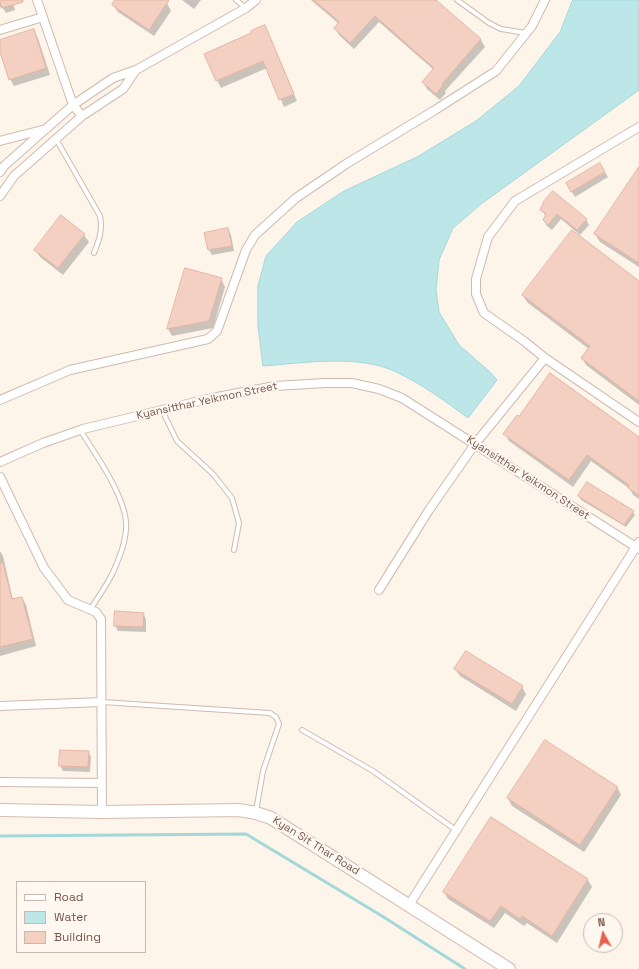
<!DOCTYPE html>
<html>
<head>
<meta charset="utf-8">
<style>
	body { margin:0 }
	#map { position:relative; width:639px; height:969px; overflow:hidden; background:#fdf4ea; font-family:"Space Grotesk",sans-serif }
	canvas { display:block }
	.legend { position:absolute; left:16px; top:881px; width:130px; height:72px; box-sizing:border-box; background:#fff8f1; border:1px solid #c9b8af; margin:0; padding:5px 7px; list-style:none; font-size:12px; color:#79574c }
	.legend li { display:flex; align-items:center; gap:8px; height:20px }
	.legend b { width:20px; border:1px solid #c9b8af }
	.north { position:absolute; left:583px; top:913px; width:40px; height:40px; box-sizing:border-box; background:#fff8f1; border:1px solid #c9b8af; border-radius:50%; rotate:352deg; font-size:11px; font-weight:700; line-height:16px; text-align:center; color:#79574c }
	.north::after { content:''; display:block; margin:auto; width:14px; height:18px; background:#e7604f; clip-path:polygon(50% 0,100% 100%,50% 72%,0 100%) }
</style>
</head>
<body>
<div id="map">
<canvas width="639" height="969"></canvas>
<ul class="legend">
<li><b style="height:5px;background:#fff"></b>Road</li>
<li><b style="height:11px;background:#bde6e8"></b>Water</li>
<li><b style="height:11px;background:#f3d0c1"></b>Building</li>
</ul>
<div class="north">N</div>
</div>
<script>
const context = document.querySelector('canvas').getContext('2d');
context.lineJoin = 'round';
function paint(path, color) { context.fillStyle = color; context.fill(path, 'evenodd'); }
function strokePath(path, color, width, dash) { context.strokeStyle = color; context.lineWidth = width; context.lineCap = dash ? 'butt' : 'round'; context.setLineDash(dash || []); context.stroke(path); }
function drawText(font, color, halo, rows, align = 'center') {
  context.font = font + ' "Space Grotesk",sans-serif'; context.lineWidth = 4; context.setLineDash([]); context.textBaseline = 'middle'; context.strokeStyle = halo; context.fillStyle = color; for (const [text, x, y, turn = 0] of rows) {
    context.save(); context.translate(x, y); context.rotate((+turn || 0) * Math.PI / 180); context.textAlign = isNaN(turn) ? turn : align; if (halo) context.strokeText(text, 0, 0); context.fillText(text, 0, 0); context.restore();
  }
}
const water = new Path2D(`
	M573,0h66v90l-158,114 -28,24 -14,32 -3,30 3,22 20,33 31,27 7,8 -29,38c-23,-17 -46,-34 -72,-46 -36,-18 -93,-9 -133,-6l-5,-40v-40l8,-30 31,-34 47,-31 73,-34 59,-36 43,-35 41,-54z`);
paint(water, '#bde6e8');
strokePath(water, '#a3d7da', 1);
paint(new Path2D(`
	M0,0h25l-12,3 2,7 -9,3 -4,-6h-2z
	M117,0h45l5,3 4,8 -17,25 -36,-24 -5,-7z
	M182,0h19l-7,9z
	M311,0h124l46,40 4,7 -40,44 1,2 -6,7 -13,-11 -4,-7 11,-12 -55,-48 -25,27 -15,-14 -4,-7 4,-4z
	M265,27l32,74 -13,6 -17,-39 -46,20 -4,-8 36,-46z
	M34,31l4,7 12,37 -36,11 -4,-7 -10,-30v-8z
	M600,164l8,13 -33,20 -8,-13z
	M639,168v99l-39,-25 -5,-8z
	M542,210l44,9 3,6 -9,10 -19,-16 -9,11 -5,-4 -3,-6 2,-3z
	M228,230l3,5 3,16 -22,4 -3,-5z
	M84,235l5,7 -26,33 -23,-18 -5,-7z
	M186,269l35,10 4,8 -12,41 -41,8 -4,-7z
	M639,282v123l-53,-40 -4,-7 7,-9 -61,-46 -5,-7z
	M505,434l134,4v61l-6,-4 -3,-6 -39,-28 -18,26 -64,-46z
	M579,496l54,16 2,3 -9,12 -45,-27z
	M0,551l3,5 10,44 9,-2 4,7 10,41 -36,10z
	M143,614l3,5v13l-28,-1 -3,-6z
	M455,669l67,18 4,7 -10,17 -56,-35z
	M88,752l3,5 -1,15 -27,-1 -3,-6z
	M617,787l4,8 -37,57 -72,-46 -4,-8z
	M588,880l4,7 -35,56 -30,-20 -3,3 -19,-13 -11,15 -46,-29 -4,-7z`), '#0003');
strokePath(new Path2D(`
	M0,836l246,-2 136,82 83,53`), '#a3d7da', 3);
const building = new Path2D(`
	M0,0h22l1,2 -21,6z
	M115,0h54l-20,30 -37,-25z
	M314,0h122l45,39 -39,45 1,1 -7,9 -14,-12 12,-14 -59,-52 -25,27 -16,-15 5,-6z
	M265,25l29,69 -15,6 -16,-39 -47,20 -12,-27 47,-21v-2z
	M34,29l12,39 -37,12 -9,-28v-12z
	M600,163l5,9 -34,20 -5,-9z
	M639,167v96l-45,-29z
	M553,191l34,28 -10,11 -20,-16 -9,11 -5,-5 3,-6 -6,-4 4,-9z
	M61,215l24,19 -27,34 -24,-18z
	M228,228l4,18 -24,4 -4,-17z
	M572,230l67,51v120l-58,-43 9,-12 -68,-51z
	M185,268l37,10 -13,43 -42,8z
	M550,373l89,64v58l-11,-7 1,-3 -42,-30 -18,25 -66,-46 14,-19 2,1z
	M587,482l47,29 -10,14 -46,-29z
	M3,563l9,36 10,-2 11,42 -33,8v-83z
	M115,611l29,2 -1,14 -29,-1z
	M466,651l57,35 -11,18 -58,-35z
	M545,740l73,47 -38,58 -73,-47z
	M60,750l29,1 -1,16 -29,-1z
	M491,817l97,62 -36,57 -30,-20 -2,3 -19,-13 -11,15 -47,-29z`);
paint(building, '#f3d0c1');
strokePath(building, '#e6b4a1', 1);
const lane = new Path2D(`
	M236,0l10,8
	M457,0l32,23 12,6 25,4
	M56,139l44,77c3,14 -1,24 -6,37
	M162,410l15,31 36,33 19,24 7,25 -5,27
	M80,430c15,23 45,66 46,93 1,16 -6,33 -12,47 -6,14 -16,27 -24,40
	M102,702l168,11 6,4 3,7 -16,47 -7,40
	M302,730l71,41 83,59`);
const street = new Path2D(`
	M37,0l36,105 9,11
	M0,30l43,-13
	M639,127l-124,74 -27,36 -12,42v15l8,19 40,28 21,17 94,64
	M0,141l46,-12
	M0,172l4,-6 69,-61 40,-27 23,-8 110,-62 10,-8
	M0,196l14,-20 68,-60 41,-27 13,-19
	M0,400l70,-30 138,-31 9,-8 29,-81 9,-15 41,-37 50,-34 89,-54 61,-39 36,-45 13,-26
	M0,462l43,-19 40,-14 129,-31 63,-12 50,-3h27l27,6 23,9 237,151
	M0,477l44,91 24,32 28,12 5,7 1,193
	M379,590l50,-80 46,-66 70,-86
	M0,706l102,-4
	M0,782l102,1
	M409,905l230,-363`);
const secondary = new Path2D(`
	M0,810l102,2 137,-2 17,3 15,5 238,151`);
strokePath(lane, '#d0baaf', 6);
strokePath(street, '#d0baaf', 10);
strokePath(secondary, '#d6bcae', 14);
strokePath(lane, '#fff', 4);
strokePath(street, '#fff', 8);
strokePath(secondary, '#fff', 12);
drawText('11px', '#79574c', '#fff8f1', [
	["Kyansitthar Yeikmon Street",207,401,-12],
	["Kyansitthar Yeikmon Street",528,478,33],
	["Kyan Sit Thar Road",316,846,32]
]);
</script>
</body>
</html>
